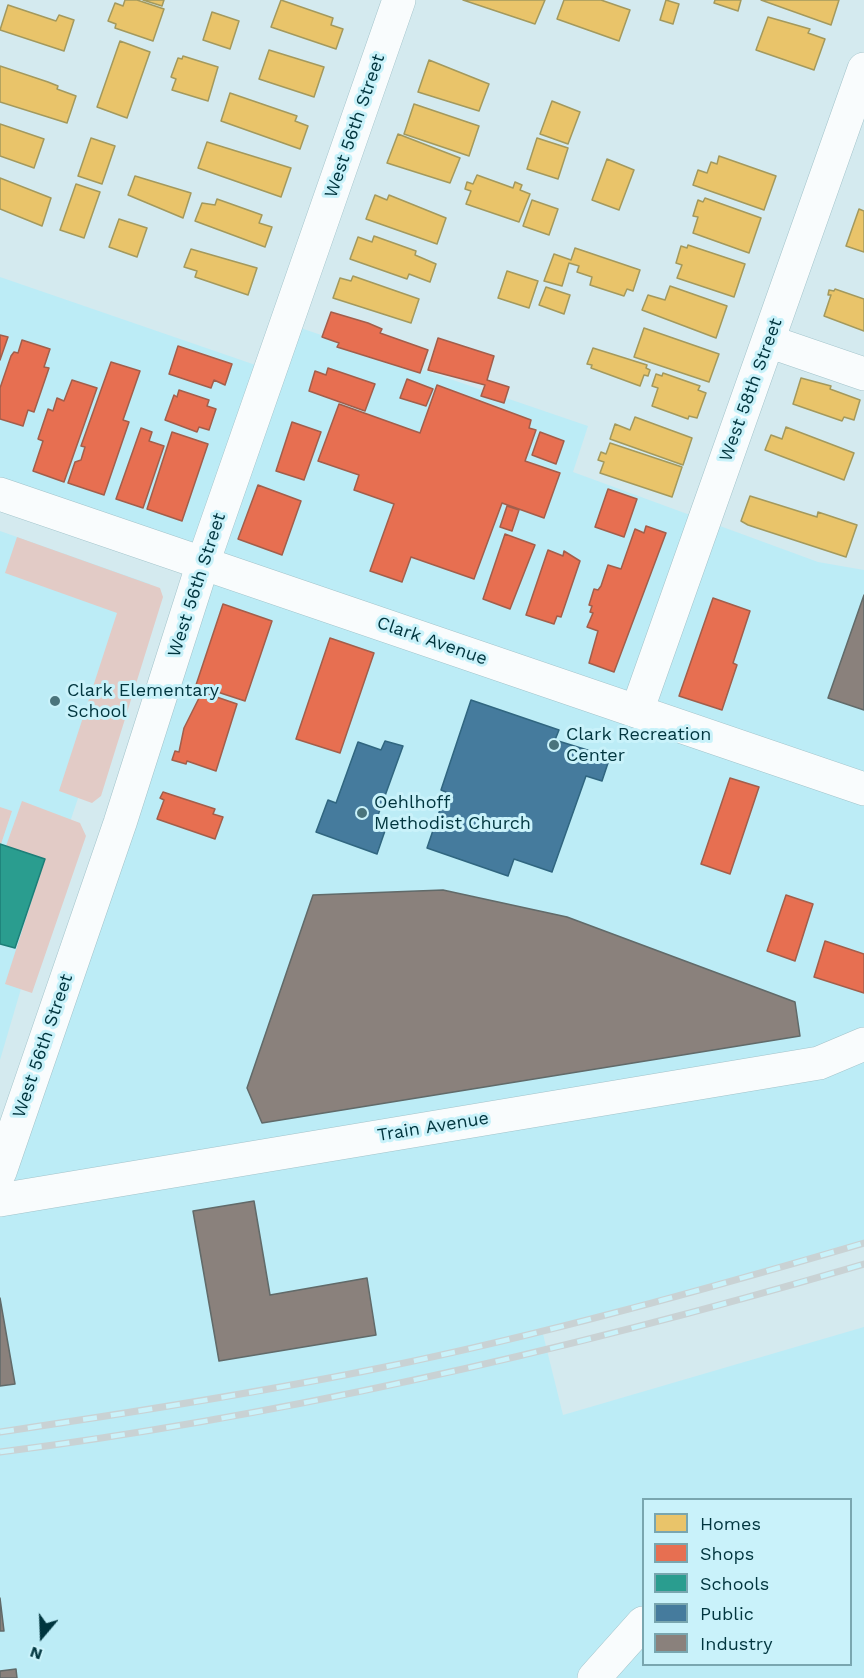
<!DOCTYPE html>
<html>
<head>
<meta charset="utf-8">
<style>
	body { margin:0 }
	#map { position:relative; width:864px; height:1678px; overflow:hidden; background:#d4eaef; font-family:"Work Sans",sans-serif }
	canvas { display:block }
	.legend { position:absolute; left:642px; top:1498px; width:210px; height:168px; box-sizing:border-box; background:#c9f2fa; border:2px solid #79a6af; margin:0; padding:8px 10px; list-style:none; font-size:18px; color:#00353e }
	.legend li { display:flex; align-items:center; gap:12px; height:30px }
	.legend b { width:30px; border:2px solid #79a6af }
	.north { position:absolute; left:12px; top:1606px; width:60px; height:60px; -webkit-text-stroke:4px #c9f2fa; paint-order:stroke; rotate:199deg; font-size:16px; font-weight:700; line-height:24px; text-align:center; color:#00353e }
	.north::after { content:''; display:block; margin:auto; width:21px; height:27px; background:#00353e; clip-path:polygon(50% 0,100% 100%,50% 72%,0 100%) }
</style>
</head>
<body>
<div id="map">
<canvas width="864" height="1678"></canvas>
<ul class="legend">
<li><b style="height:16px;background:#e9c46a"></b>Homes</li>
<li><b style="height:16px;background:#e76f51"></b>Shops</li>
<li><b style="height:16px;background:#2a9d8f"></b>Schools</li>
<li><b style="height:16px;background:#457b9d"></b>Public</li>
<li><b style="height:16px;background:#8a817c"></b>Industry</li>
</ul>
<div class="north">N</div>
</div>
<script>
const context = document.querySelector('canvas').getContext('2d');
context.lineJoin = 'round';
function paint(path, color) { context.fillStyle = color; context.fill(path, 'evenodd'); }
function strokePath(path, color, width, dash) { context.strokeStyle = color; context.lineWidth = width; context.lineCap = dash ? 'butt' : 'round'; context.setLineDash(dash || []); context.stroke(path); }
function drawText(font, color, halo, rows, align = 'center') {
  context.font = font + ' "Work Sans",sans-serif'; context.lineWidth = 6; context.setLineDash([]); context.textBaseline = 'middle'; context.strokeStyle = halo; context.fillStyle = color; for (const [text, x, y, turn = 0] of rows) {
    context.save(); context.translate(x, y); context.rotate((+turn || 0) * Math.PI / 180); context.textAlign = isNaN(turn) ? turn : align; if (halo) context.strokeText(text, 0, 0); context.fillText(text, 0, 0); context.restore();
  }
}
paint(new Path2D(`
	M0,277l270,93 16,-47 302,103 -15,46 245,90 46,8v673l-322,87 21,85 301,-88v351h-864v-506l203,-608 -203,-70zM644,1500h206v164h-206z
	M0,531l150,53 -79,235 -71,241z`), '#bcecf6');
paint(new Path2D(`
	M17,537l143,51 3,9 -62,199 -9,7 -33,-12 58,-178 -112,-40z
	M22,801l58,22 6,13 -54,157 -27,-9 40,-125 -39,-13z
	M0,807l12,4 -11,33h-1z`), '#e2cbc6');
const homes = new Path2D(`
	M125,0h12l27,9 -11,32 -38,-13 1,-4 -8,-3 7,-18 8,3z
	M143,0h21l-2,6z
	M281,0l52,18 -2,7 12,4 -7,20 -65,-22z
	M463,0h82l-10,24z
	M564,0h37l29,10 -11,31 -62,-22z
	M666,0l13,4 -6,20 -13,-4z
	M715,0h26l-3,11 -24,-8z
	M761,0h78l-8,25z
	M8,5l48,16 3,-6 15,5 -10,31 -64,-21z
	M212,12l27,9 -9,28 -27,-9z
	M768,17l42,12 -2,4 17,6 -11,31 -58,-20z
	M120,41l30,11 -23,66 -30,-11z
	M269,50l55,17 -10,30 -55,-18z
	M183,56l35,11 -10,34 -36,-11 4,-11 -5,-2 7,-19 4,1z
	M429,60l60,24 -10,27 -61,-19z
	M0,66l48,16 10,4 -1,3 19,7 -9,27 -67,-21z
	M230,93l67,23 -2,5 13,5 -8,23 -79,-28z
	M552,101l28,11 -12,32 -28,-10z
	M414,104l65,22 -10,30 -65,-22z
	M0,124l44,15 -10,29 -34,-12z
	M398,134l62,24 -10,25 -63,-20z
	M91,138l24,8 -13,38 -24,-8z
	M537,138l31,10 -10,31 -31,-10z
	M207,142l84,26 -10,29 -83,-29z
	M719,156l57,20 -12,34 -71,-25 5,-15 9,3 4,-11 6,2z
	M607,159l27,11 -15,40 -27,-10z
	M477,175l36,13 2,-6 7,3 -2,5 10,4 -11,28 -53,-18 5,-13 -6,-2 2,-7 6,2z
	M135,176l56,17 -8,25 -55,-23z
	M0,178l51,20 -9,28 -42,-17z
	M76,184l24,8 -16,46 -24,-8z
	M375,195l12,5 2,-5 57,23 -9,26 -71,-25z
	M705,198l56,20 -12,35 -56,-20 5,-16 -5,-1 5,-16 5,2z
	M217,199l45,16 -3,8 13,4 -7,20 -70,-26 7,-18 13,2z
	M532,200l26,9 -9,26 -26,-9z
	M859,209l5,2v41l-18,-6z
	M119,219l28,9 -10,29 -28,-10z
	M374,236l42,15 -1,4 21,9 -6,18 -21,-8 -2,5 -57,-20 8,-22 14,5z
	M688,245l57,19 -11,33 -57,-19 5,-13 -6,-2 5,-17 6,2z
	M575,248l65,22 -7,21 -6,-2 -3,7 -34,-11 2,-8 -15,-5 2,-6 -10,-3 -7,23 -18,-5 10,-27 17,6z
	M191,249l66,19 -9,27 -53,-18 2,-6 -13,-4z
	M507,271l31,10 -9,27 -31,-10z
	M353,276l66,23 -8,24 -78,-25 7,-20 11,3z
	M670,286l57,20 -11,32 -74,-28 6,-15 17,5z
	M546,287l24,8 -6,19 -25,-9z
	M835,289l29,10v32l-40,-15 7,-21h-3l1,-5 5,1z
	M644,328l75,26 -10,28 -75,-25z
	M593,348l54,17 -1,3 4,2 -2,6 -4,-1 -4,11 -49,-18 1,-3 -5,-1z
	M663,373l37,13 -2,4 8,3 -9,25 -8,-2 -1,3 -36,-13 6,-18 -6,-2 4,-12 6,2z
	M801,378l30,8 -1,3 30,11 -6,20 -10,-3 -2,4 -49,-17z
	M635,417l57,21 -9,27 -73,-26 5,-15 15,6z
	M786,427l68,26 -10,27 -79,-30 6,-15 11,4z
	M610,443l72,24 -10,30 -72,-24 4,-11 -6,-2 3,-8 5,2z
	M750,496l67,21 1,-5 39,13 -11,32 -98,-32 -7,-4z`);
paint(homes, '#e9c46a');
strokePath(homes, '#a3995d', 1.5);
const shops = new Path2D(`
	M331,312l37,11 14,6 -2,4 48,17 -8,23 -83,-26 2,-4 -17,-6z
	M0,335l8,2 -8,23z
	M438,338l56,18 -7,24 22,7 -5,16 -23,-7 4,-11 -57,-15z
	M22,340l28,9 -6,18 5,1 -15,44 -6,-2 -5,16 -23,-7v-31l11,-32 3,-4 4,1z
	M178,346l54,18 -7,21 -11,-5 -3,8 -42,-14z
	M111,362l29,9 -17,49 6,2 -25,73 -36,-12 7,-21 6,-2 4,-13 -4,-1z
	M328,368l47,16 -10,27 -56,-20 6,-20 11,4z
	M407,379l26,10 -7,17 -26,-8z
	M72,380l25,8 -33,94 -31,-11 10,-30 -5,-2 10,-30 5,2 4,-13 7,3z
	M437,385l94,35 -2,8 7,2 -11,31 35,12 -16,45 -42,-15 -28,76 -63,-22 -9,25 -32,-11 24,-67 -40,-14 5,-15 -41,-14 21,-57 81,29z
	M179,390l30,10 -2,6 9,3 -7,21 -10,-3 -2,5 -32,-12 9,-25 3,2z
	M292,422l29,10 -17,48 -28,-9z
	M141,428l11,4 -3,9 15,5 -21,62 -27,-9z
	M172,432l36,12 -26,77 -35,-12z
	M540,432l24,9 -8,23 -24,-9z
	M258,485l43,16 -19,54 -44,-16z
	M608,489l29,10 -13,38 -29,-10z
	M507,506l12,4 -7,21 -12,-4z
	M646,526l20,7 -52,139 -25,-9 9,-32 -11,-4 6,-14 -3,-1 2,-6 -3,-1 5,-16 4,1 3,-4 7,-21 13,4 14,-40 9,4z
	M505,534l30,11 -25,64 -27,-10z
	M548,550l15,6 1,-5 16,10 -19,56 -4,-1 -3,8 -28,-9z
	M713,598l37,13 -17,52 4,2 -15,45 -43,-14z
	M223,604l49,17 -27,80 -49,-16z
	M330,638l44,15 -34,100 -44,-14z
	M202,692l35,12 -21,67 -29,-10 -1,3 -14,-4 3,-9 4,1 5,-24z
	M730,778l29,9 -29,87 -29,-10z
	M163,792l52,17 -2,5 10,3 -8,22 -58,-20 7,-19 -4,-2z
	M786,895l27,9 -18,57 -28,-10z
	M825,941l39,13v39l-50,-16z`);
paint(shops, '#e76f51');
strokePath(shops, '#a25e4b', 1.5);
const schools = new Path2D(`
	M0,844l45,15 -30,89 -15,-4z`);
paint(schools, '#2a9d8f');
strokePath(schools, '#1d7e77', 1.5);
const public = new Path2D(`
	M471,700l88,30 -4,10 55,17 -8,24 -16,-5 -34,96 -38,-13 -6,17 -81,-28 19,-56 -5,-2z
	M385,741l18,5 -26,72 11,4 -11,32 -61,-22 12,-32 8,3 22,-61 23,8z`);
paint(public, '#457b9d');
strokePath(public, '#306680', 1.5);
const industry = new Path2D(`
	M864,595v115l-36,-12z
	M443,890l124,27 228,85 5,34 -538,87 -15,-35 66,-193z
	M254,1201l16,94 97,-17 9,57 -157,26 -26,-150z
	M0,1298l15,86 -15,2z
	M0,1598l4,33h-4z
	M16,1669l1,9h-17v-7z`);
paint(industry, '#8a817c');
strokePath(industry, '#616a69', 1.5);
const street = new Path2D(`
	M768,341l96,33
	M637,711l227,-642
	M0,1172l120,-349 83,-260 196,-563
	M0,1200l819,-137 45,-19
	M594,1678l49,-55`);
const secondary = new Path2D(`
	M0,494l864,295`);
strokePath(street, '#a2c3ca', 34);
strokePath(secondary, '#a2c3ca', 34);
strokePath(street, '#f9fcfd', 33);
strokePath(secondary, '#f9fcfd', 33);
const rail = new Path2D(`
	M0,1432c129,-19 258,-39 385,-65 161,-33 321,-78 479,-124
	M0,1452c293,-37 581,-105 864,-188`);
strokePath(rail, '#c9d2d4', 7);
strokePath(rail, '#c9f2fa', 4.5, [14]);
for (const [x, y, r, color] of [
	[55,701,6,"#4a747c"],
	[554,745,6,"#4a747c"],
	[362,813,6,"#4a747c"]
]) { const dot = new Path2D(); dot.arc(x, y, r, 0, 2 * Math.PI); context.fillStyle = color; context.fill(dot); strokePath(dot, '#c9f2fa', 2); }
drawText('18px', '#00353e', '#c9f2fa', [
	["West 56th Street",355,126,-71],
	["West 58th Street",751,390,-70],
	["West 56th Street",197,585,-72],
	["Clark Avenue",432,641,19],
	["West 56th Street",43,1046,-71],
	["Train Avenue",433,1127,-9]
]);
drawText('18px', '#00353e', '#c9f2fa', [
	["Clark Elementary",67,691],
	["School",67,712],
	["Clark Recreation",566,735],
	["Center",566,756],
	["Oehlhoff",374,803],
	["Methodist Church",374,824]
], 'left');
</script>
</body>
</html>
